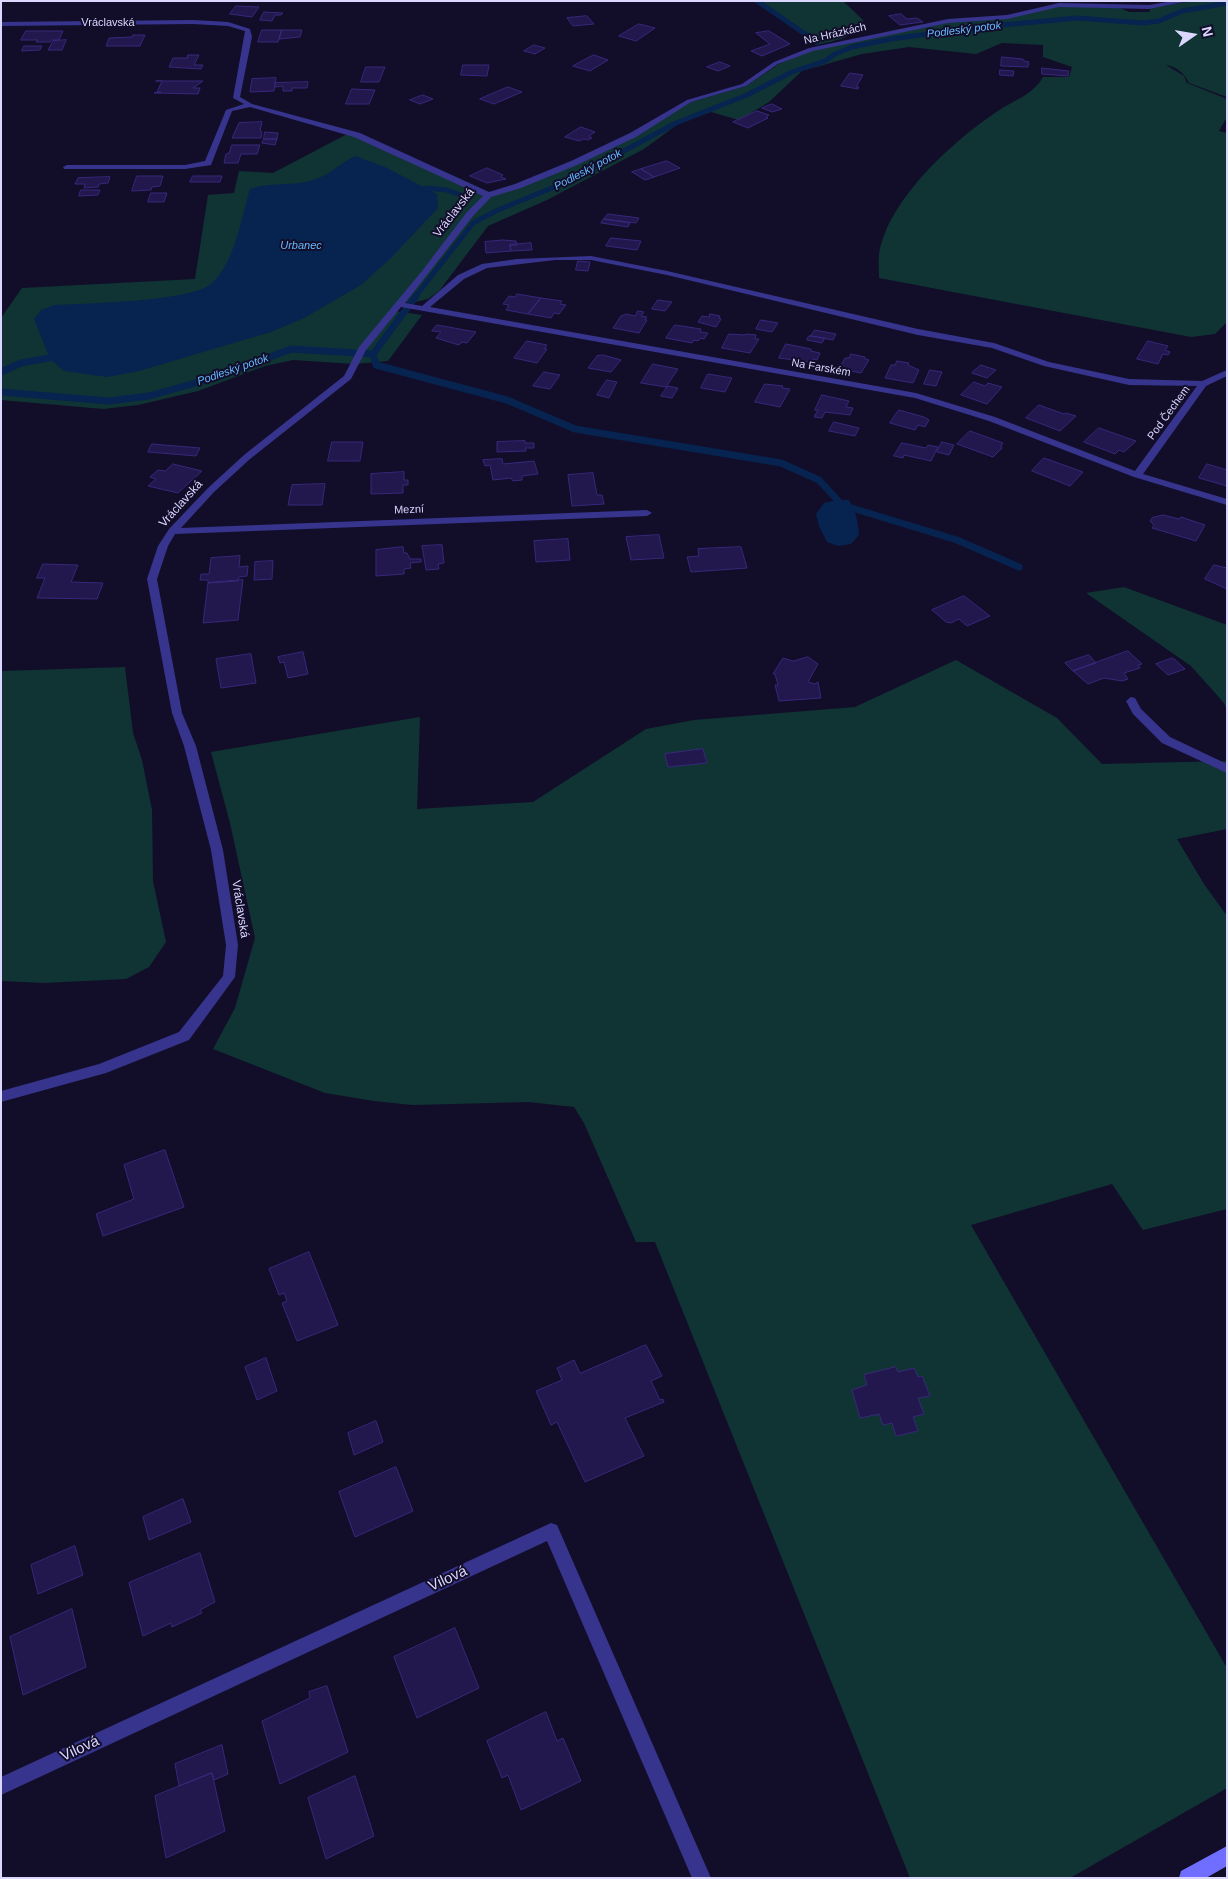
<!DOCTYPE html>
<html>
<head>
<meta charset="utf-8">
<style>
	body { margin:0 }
	#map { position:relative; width:1228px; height:1879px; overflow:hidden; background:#120e2a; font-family:Helvetica,sans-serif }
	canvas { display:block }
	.frame { position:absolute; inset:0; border:2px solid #dbd7ff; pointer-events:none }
	.north { position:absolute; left:1168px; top:10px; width:50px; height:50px; -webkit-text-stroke:4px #120e2a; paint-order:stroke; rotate:77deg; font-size:14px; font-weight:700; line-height:20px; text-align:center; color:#dbd7ff }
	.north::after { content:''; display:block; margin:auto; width:18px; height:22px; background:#dbd7ff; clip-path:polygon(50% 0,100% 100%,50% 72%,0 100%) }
</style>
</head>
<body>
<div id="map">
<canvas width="1228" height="1879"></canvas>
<div class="frame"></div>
<div class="north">N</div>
</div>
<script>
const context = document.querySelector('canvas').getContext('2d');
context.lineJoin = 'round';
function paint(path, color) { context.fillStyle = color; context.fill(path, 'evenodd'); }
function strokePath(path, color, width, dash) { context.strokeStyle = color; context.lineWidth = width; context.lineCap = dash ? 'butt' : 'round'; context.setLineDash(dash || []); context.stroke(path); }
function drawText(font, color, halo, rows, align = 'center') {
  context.font = font + ' Helvetica,sans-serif'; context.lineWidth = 4; context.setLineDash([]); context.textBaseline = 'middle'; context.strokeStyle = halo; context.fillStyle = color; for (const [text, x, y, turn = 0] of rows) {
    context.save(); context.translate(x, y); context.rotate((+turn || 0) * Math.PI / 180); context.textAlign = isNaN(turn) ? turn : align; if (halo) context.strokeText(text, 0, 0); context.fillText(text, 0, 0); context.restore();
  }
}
paint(new Path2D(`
	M755,1h88l20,19v4c-12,15 -30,17 -47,21z
	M1193,1h34v96l-38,-14c-4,-9 -13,-17 -23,-18l18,11 3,7 40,16v18l-8,14 8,2v189l-12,12 -24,3 -312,-59c0,-7 -1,-16 0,-23 8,-55 75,-115 119,-144 15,-10 36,-17 45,-34h26l3,-10 -29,-10v-12l-41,-2 -26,11 -67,-7 -47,7 -60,17 -33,31 -30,18 -28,-8 -33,12 -34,25 -97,51 -59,26 -49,65 -11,8 -13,3h-12l70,-88 18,-19 30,-8 142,-69 28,-16 55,-16 33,-22 32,-14 139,-28 57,-4 54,-12 59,2 9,4h20l2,-4z
	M351,132l137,63 -94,116 28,4 -34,46 -34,3 -61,-4 -28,6 -67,25 -60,14 -35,4 -102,-9v-82l21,-30 173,-9 13,-84 26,-2 5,-22 34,2z
	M1124,587l103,38v85l-3,-7 -33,-37 -105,-73z
	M956,660l101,58 45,46 125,-3v68l-50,10 27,45 23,32v293l-84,21 -31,-46 -141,41 256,443v120l-157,90h-160l-255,-636h-19l-52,-119 -10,-16 -45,-5 -117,3 -38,-4 -49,-8 -112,-44 22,-41 20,-70 -25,-115 -19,-71 209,-35 -3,92 116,-7 113,-73 48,-9 161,-13z
	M125,667l8,66 9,27 10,50 1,71 13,61 -17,25 -23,12 -82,4 -43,-2v-310z`), '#103433');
paint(new Path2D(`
	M355,156l30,11 52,27 1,14 -47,50 -30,27 -57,33 -33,14 -132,39 -32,6 -43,-6 -14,-12 -16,-40 7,-9 14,-5c31,-2 137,-3 157,-22 23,-21 29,-65 38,-94 19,-7 40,-3 60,-8 17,-4 29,-17 45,-25z
	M836,500h13c7,11 9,22 10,35l-8,9 -13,2 -11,-4 -8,-16 -3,-12 8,-11z`), '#07234f');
strokePath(new Path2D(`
	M757,1l60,41
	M418,194l8,-6 21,2 22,8
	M415,297l58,-74 25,-13 66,-27 112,-60 71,-28 45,-23 33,-11 10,-7 17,-7 39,-8 90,-12 96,-9 66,5 16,-2 23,-10 45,-8`), '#07234f', 5);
strokePath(new Path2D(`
	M373,354l3,11 131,35 68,29 206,34 38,17 23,25 115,35 62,27
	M1,372l20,-9 39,-7
	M1,392l108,9 40,-5 68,-19 74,-28 82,5 43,-58`), '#07234f', 7);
const building = new Path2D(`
	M236,6l23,1 -7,10 -22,-3z
	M264,12l19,1 -2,2h-6l-3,6 -12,-1z
	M901,14l6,5 10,-1 6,4 -23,3 -11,-9z
	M587,16l7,8 -21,2 -6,-8z
	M639,24l16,4 -19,13 -17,-5z
	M262,30h20l-4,12h-20z
	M282,30h20l-2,7 -21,2z
	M26,31h37l-4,9h-8l-1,2h-14l2,-2h-17z
	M769,31l21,13 -28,12 -11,-5 19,-7 -14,-11z
	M133,35h12l-5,11h-34l3,-8 23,-1z
	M66,40l-4,10h-14l5,-9z
	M534,45l11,3 -10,6 -11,-3z
	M24,46h18l-2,4 -18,1z
	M188,55h11l-5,10h9l-2,4 -32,-2 4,-9h14z
	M594,55l14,5 -18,11 -17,-5z
	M1002,57l21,2 1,2 5,1 -1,5 -27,-1z
	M720,62l10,4 -12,5 -11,-4z
	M463,65h26l-2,11 -26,-1z
	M366,67h19l-6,15h-18z
	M1042,68l27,3 -1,5 -26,-2z
	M1000,70l14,1 -1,5 -13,-1z
	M850,73l13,2 -7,12h3l-1,2 -17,-3z
	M276,78l-2,13 -24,1 2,-13z
	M156,81h47l-10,7h7l-2,6 -44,-1 7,-1h-4l5,-11z
	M308,82l-1,6h-15v3h-9v-5l-8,1v-4z
	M508,87l14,5 -28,12 -14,-5z
	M352,89l23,1 -6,14h-23z
	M423,95l10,4 -13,5 -10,-4z
	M772,104l10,5 -10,3 -10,-4z
	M757,111l12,4 -3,2 2,1 -20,10 -15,-6z
	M262,122l-2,9 2,1 -1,6h-29l7,-15z
	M581,127l14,5 -6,4 3,2 -4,2 -4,-1 -5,2 -14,-4z
	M265,132l13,1 -1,6h-13z
	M264,139h13l-2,6 -13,-2z
	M232,145h28l-3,9h-16l-3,9h-14l2,-9 3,-1z
	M667,161l13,7 -26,9 -13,-8z
	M487,168l16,7 -2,2 5,2 -19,4 -17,-7z
	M641,169l13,8 -9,3 -13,-8z
	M137,176h26l-3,10 -8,1 -1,3 -19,1z
	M193,176h29l-2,6h-30z
	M110,177l-2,6 -9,1 -1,3 -14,1 1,-4h-10l3,-6z
	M81,190h19l-2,5 -19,1z
	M151,193h16l-3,9h-16z
	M608,214l31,4 -3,5 -32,-4z
	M604,219l26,4 -2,4 -27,-4z
	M611,238l30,3 -4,9 -31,-4z
	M503,240l13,1 1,4h-7l1,6 -25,2 -1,-11z
	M531,243l1,7 -21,1 -1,-6z
	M578,261l12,1 -2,9 -12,-1z
	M517,294l24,4 -13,16 -22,-4 3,-5 -6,-1 6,-8 6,1z
	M541,298l21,3 -2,3 6,1 -7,9 -5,-1 -3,5 -23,-4z
	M658,300l14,2 -7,9 -13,-2z
	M638,311l6,1 -3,4 6,1 -2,3h2l-8,13 -26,-5 8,-12 5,-2 9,2z
	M710,314l10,2 -1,2 2,1 -5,8 -18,-5 4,-6 7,1z
	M761,320l17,3 -6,9 -16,-3z
	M437,325l39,7 -9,11 -5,-1 -3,3 -23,-7 5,-6 -9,-1z
	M675,325l26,4 -1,3 8,1 -4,6 -3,-1 -3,3 -4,-1 -2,3 -26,-5z
	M815,330l21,4 -3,6 -22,-4z
	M729,334l16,1 1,-1 10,1 -1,4h4l-9,14 -28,-5z
	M809,336h2l14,2 -3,5 -15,-3z
	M527,341l20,4 -3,4h3l-10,14 -23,-5z
	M1148,341l20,5 -3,4 5,2 -2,3 -5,-1 -5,10 -21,-5z
	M786,344l25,5v2l9,2 -3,7 -4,-1 -3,3 -31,-4z
	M851,354l14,3v2l4,1 -8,13 -22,-4 6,-11h4z
	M603,355l18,5 -10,12 -23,-4 9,-12z
	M897,361l12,2 -1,2 11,5 -6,13 -28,-5 6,-13h4z
	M653,364l25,5 -12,18 -25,-4z
	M981,365l15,5 -9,8 -15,-5z
	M930,370l12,2 -6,14 -12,-2z
	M544,372l16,3 -10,14 -17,-3z
	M708,374l24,4 -7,14 -24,-4z
	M607,380l10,2 -8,16 -12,-3z
	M974,382l11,4 3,-3 14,4 -15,17 -26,-9z
	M765,384l18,2 -1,2 8,1 -10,18 -25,-5z
	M668,386l10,2 -6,10 -11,-2z
	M822,395l27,6 -3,6 7,1 -3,7 -25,-3 -3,6 -8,-1 4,-7h-3z
	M1039,405l25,9 2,-1 10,3 -16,15 -34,-13z
	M899,410l25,7 5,3 -4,7 -7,-2 -3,5 -25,-7z
	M834,422l25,6 -4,8 -26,-5z
	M1099,428l37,13 -12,11 -5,-2 -4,4 -31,-12z
	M970,431l33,12 -2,3 1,2 -9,9 -36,-13z
	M525,441v2h9v5h-9l1,3 -29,1v-10z
	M332,442h31l-3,19h-32z
	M942,442l12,3 -5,10 -12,-3z
	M902,443l24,5 2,-3 10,2 -7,14 -27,-6 -1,3 -9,-2z
	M152,444l48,4 -4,8 -48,-4z
	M1044,458l39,14 -13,14 -38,-15z
	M502,459l1,5 31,-3 4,13 -16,2v4l-9,1 -2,-3 -18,2 -3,-15 -5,1 -2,-6z
	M173,464l29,7 -24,22 -30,-7 8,-7 -6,-2 8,-7 7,1z
	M1207,464l20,6v16l-28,-8z
	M404,472v8h4v5h-5v8l-32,1v-20z
	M593,473l4,22h5l2,9 -32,2 -4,-31z
	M325,484l-3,21h-34l4,-20z
	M1163,515l16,4 2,-2 24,8 -9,16 -44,-13 2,-3 -4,-4 2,-3z
	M659,535l5,23 -33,2 -5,-23z
	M568,539l2,21 -34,2 -2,-21z
	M442,545l2,18 -6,1 1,5 -13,1 -4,-24z
	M403,547l1,6h3l3,6h11v3l-11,1 1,5 -7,1v5l-28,2v-26z
	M741,547l6,21 -56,4 -4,-15 12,-1 -1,-7z
	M240,556l-1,11 9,-1 -1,10 -8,1 -1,4 -30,2v-3h-8l1,-6h8l2,-16z
	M273,561l-1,18 -18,1 1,-18z
	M43,564l35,1 -7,17 32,1 -6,16 -60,-1 8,-20h-8z
	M1214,565l13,3v21l-22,-10z
	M243,580l-5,40 -35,3 5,-40z
	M964,596l26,20 -23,10 -8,-7 -8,4 -5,-1 -14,-12z
	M1128,651l14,13 -4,1 2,3 -16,5 4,6 -6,2 -18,-3 -16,6 -15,-13z
	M303,652l5,22 -20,4 -4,-16 -4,1 -2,-6z
	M251,654l5,29 -35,5 -5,-29z
	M1089,655l7,8 -23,8 -8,-8z
	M808,657l10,7 -10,18 7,2 3,-2 3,16 -42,3 -4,-16h3l-3,-11h-2l10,-16 10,3z
	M1173,658l12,11 -17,6 -12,-11z
	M703,749l4,14 -39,4 -3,-13z
	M165,1150l19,57 -81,29 -7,-22 38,-15 -10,-34z
	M309,1252l29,73 -41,16 -15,-38 5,-2 -3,-8 -5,2 -10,-26z
	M646,1345l16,31 -11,5 9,19 3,-1 1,3 -39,16 19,38 -59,26 -28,-60 -6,3 -15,-34 26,-11 -5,-12 17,-8 6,13z
	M266,1358l11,33 -20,9 -12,-33z
	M896,1367l2,5 16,-4 4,9 4,-1 8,20 -12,2 6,16 -11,3 5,14 -22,5 -4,-13 -9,2 -4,-11 -19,4 -8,-28 15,-5 -3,-10z
	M376,1421l7,21 -29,13 -6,-22z
	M396,1467l17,44 -58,26 -16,-45z
	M183,1499l8,23 -42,18 -6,-23z
	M75,1546l8,29 -45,19 -7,-29z
	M200,1553l15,49 -15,8 2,3 -30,14 -1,-4 -28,13 -14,-53z
	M72,1609l14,58 -63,28 -13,-58z
	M455,1628l24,60 -62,30 -23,-61z
	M327,1686l21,66 -68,32 -18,-63 48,-23 -1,-6z
	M546,1712l11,29 6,-3 18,43 -60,29 -13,-35 -6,3 -15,-37z
	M222,1745l6,29 -14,6 -2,-7 -33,13 -4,-22z
	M212,1773l13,58 -59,27 -11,-62z
	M355,1776l19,60 -48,23 -18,-61z`);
paint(building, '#22184d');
strokePath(building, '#37287b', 1);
paint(new Path2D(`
	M1173,1h16l-40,8 -90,-2 -52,12 -59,4 -135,28 -35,13 -32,22 -55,16 -55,35 -59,28 -56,23 -30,9 -18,19 -68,87 17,3 36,-31 24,-11 35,-5 74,-3 76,15 251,58 76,14 55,19 80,17 73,2 25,-11v6l-21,10 -63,88 84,25v6l-93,-28 -145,-56 -74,-23 -514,-91 -35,43 -15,29 -101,80 -36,33 -33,36 466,-18 5,3 -5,3 -472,18 -7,12 -11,33 25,134 14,33 27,104 15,95 -3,32 -46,63 -83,33 -105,29v-11l98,-27 80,-32 44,-56 3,-31 -15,-95 -27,-104 -12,-33 -25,-134 11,-33 11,-17 39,-41 36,-33 100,-79 15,-29 63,-76 45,-59 16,-16 -129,-59 -104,-30 -18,4 -21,54 -26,4h-121l-1,-2 4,-2h118l20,-4 21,-51 18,-6 -11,-6 12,-67 -17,-5 -35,-2 -192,2v-4l192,-2 35,2 22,7 2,8 -12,60 12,7 108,29 129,59 26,-8 56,-23 59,-28 57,-33 55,-16 32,-22 35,-14 139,-29 59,-4 52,-12 90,2zM555,260h36l76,15 251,60 74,13 52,18 85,19 68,1 -62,85 -140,-54 -79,-24 -486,-86 34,-28 23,-11z
	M1131,697l4,1 6,11 29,28 57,27v9l-65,-30 -29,-29 -7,-13z
	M551,1523l6,2 154,353h-19l-145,-337 -546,254v-18z`), '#37348d');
paint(new Path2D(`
	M1227,1846v20l-21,12h-27l2,-7z`), '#706eff');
drawText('11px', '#dbd7ff', '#120e2a', [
	["Vráclavská",108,23],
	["Na Hrázkách",835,34,-13],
	["Na Farském",821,368,10],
	["Pod Čechem",1169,413,-54],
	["Mezní",409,510,-2]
]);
drawText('italic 11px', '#65b9ff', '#120e2a', [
	["Podleský potok",964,30,-7],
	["Podleský potok",588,170,-28],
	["Urbanec",301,246],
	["Podleský potok",233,370,-19]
]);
drawText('12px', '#dbd7ff', '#120e2a', [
	["Vráclavská",454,213,-52],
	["Vráclavská",181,504,-48],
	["Vráclavská",240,909,81]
]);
drawText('15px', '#dbd7ff', '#120e2a', [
	["Vilová",448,1579,-25],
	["Vilová",80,1749,-25]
]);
</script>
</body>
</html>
